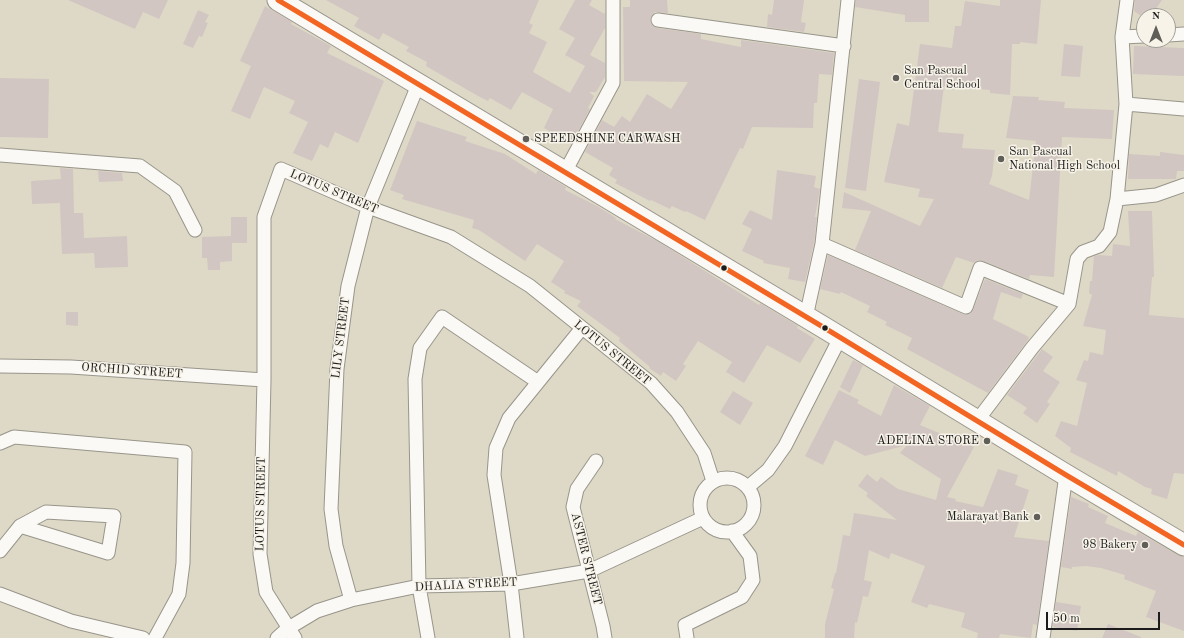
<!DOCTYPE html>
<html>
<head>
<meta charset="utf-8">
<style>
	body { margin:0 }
	#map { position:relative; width:1184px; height:638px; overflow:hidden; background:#ded9c6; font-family:"Old Standard TT",serif }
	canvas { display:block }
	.north { position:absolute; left:1136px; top:8px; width:40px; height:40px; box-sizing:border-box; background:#f7f3e8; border:1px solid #9f9d96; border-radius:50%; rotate:0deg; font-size:11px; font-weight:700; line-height:16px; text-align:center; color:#1c1c1c }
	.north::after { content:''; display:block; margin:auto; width:14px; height:18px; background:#605e58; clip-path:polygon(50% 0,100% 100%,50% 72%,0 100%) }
	.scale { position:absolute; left:1046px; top:612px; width:114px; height:18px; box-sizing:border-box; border:2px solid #1c1c1c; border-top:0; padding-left:5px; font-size:12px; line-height:14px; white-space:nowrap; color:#1c1c1c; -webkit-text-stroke:3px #f7f3e8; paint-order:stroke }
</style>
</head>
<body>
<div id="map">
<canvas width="1184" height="638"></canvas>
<div class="north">N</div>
<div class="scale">50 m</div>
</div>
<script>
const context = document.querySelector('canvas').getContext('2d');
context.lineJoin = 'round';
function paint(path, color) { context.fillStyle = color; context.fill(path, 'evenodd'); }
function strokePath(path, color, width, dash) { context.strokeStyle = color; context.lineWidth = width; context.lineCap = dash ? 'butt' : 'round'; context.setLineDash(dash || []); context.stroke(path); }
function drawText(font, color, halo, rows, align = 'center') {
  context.font = font + ' "Old Standard TT",serif'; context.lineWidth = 3; context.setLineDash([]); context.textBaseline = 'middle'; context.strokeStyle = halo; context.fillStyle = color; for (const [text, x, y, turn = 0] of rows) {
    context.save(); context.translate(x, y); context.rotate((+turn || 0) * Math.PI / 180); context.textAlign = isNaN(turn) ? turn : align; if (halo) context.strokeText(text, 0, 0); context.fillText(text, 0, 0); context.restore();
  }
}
paint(new Path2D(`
	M68,0h100l-9,19 -16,-7 -8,17z
	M326,0h213l-10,23 4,2 -4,8 18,9 -14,30 37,21 15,-27 -20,-11 10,-17 -16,-9 16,-29h17l-3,5 16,9v14l-15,27 15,8v14l-9,15h-7l5,4 -6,12 2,1 -19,35 -27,-16 9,-19 -31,-17 -11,18 -21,-12 -2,3 -10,-5 -52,-30 1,-4 -21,-11 3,-4 -26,-14 -4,7 -25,-14 5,-8z
	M630,0h37l1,13 -13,-1 -5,7 1,4 6,5 44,6v5l40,8v-7l93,13 -2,22 -13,-1 -2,29h-3l-1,25 -61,-1 -9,22 -3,-1 -35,72 -19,-9 -1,1 -13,-6 -2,3 -19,-9 -1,1 -35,-18 2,-3 -8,-5 4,-7 -28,-16 17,-32 12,7 8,-11 8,6 17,-28 24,15 17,-27 -64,-1 -1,-74h7z
	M774,0h30l-3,22 5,1 -2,9 -37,-5 1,-13 4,1z
	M856,0h73v22h-24v-7l-50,-8z
	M1000,0h41l-4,44 -17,-2v2h-8l-2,51 -20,-2v-3l-46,-4 -6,46 26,2 -2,14 33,2 -3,26 -3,8 40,16 7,-59 -30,-3 7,-42 26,1 -1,3 27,2 -1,6 50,2 -2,29 -50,-2 -8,140 -24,-2 -1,4 -46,-18 -5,-1 -4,3 -18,-6 -14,31 -87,-38 16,-39 -29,-3 2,-16 76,34 14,-27 -16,-2 2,-8 -36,-7 13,-59 12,3 11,-82 32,4 3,-22h6l4,-25 35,5z
	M1135,0h27l-11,16h-10l-7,-5z
	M265,6l27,16 -1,2 40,22 -4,7 57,28 -26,62 -23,-11 -7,16 -8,-4 -8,17 -19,-8 15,-31 -19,-9 6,-12 -31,-14 -14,32 -19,-8 20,-45 -11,-5z
	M198,10l11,5 -4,7 3,1 -6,14 -3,-1 -6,12 -10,-4z
	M1064,44l19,2 -3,31 -19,-1z
	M1134,46l50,2v28l-51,-2z
	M0,78l49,1 -1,59 -48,-1z
	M859,79l21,3 -14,109 -21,-3z
	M417,121l50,16 -2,4 40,13 31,20 2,-4 28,17 -1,3 32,16 19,12 -1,1 44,23 100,63 1,-2 38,23 -1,2 18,11 -15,24 -33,-18 -23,38 -18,-11 6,-10 -34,-21 -15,23 3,2 -10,15 -13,-9 -2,4 -12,-8 1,-1 -31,-26 1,-3 -43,-32 4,-5 -17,-8 1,-2 -14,-9 13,-21 -27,-17 -12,17 -46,-31 -7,-2 2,-8 -72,-21 2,-4 -14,-5z
	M1160,152l24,3v16h-7l-1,8h-48l1,-25 31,2z
	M60,168l13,1 1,44h9l1,25 43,-2 1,31 -33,1 -1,-15 -32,1 -2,-51 -28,1 -1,-23 30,-2z
	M777,170l39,6 -2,11 6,2 -5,28h2l-3,26 -9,39 -17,-3 2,-11 -27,-5 1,-2 -22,-10 10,-22 -10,-5 8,-14 22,10z
	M98,171l24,2 1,8 -24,1z
	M1128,211h24l2,66h-2l-3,38 35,3v156l-10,-1 -7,26 -16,-5 1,-5 -7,-2 -27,-16 -1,5 -47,-24 1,-4 -16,-12 6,-15 16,5 10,-43 -11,-3 8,-20 4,1 2,-9 13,3 3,-25 -23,-4 9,-31 -3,-2 1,-12h2l2,-25 5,-1 13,1 1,-12 17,2z
	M231,217h16v26h-15v18l-12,1v8h-12l-1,-12h-5v-21l29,-1z
	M828,255l135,59 4,1 6,-5 12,-31 38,15 -2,5 -20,-7 -8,27 36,18 -1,3 -40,53 -81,-44 5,-11 -27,-13 2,-3 -20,-10 3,-6 -29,-14 -1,2 -20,-5z
	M66,312h12v14l-12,-1z
	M1042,349l11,8 -10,14 17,11 -13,20 3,2 -13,19 -14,-10 4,-5 -20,-13z
	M853,360l10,5 -13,28 -10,-6z
	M894,385l36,21 -10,19 33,14 5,-2 16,10 -27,50 9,2 -1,2 28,6 15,-38 20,6 -3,10 14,5 -15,47 35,4 -12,84 -4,-1 -2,14 -31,-4 -1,4h-22l1,-5 -17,-6 4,-14 -36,-9 -2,4 -16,-6 14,-36 -34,-13 -2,6 -20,-9 -5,30 8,2 -4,15 -5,-1 -6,27 -2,-1 -1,16h-29v-14l9,-35 -3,-1 4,-15h1l7,-38 7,1 4,-23 43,7 -31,-24 2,-3 -10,-7 9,-12 10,8 4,-5 17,12 38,11 5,-21 -41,-26 7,-8 -42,11 -30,-16 -12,25 -18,-9 34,-66 20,10 -2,3 24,13z
	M733,391l20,12 -13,22 -20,-13z
	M1071,497l18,7 -1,3 20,9 -3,7 31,13 2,-4 40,23 6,2v74l-38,-14 10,-26 -32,-12 1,-4 -24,-7 -15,-2 -14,1v2l-11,-2z
	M1056,602l25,4 -4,25 -24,-4z
	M1108,624l33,13v1h-39z`), '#d2c6c2');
const street = new Path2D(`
	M658,20l186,26
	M1168,35l16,-1
	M1122,37l22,-1
	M1126,104l58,5
	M0,155l140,11 35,25 20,39
	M565,172l48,-89v-83
	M1117,199l9,-95 -4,-67 5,-37
	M822,244l144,63 14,-39 89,36
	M806,317l16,-73 26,-244
	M0,366l71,1 193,13
	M977,421l55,-73 37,-44 8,-45 6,-7 16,-6 11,-14 7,-33 39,-4 28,-10
	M0,443l14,-6 171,15 -2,111 -4,31 -24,44
	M596,461l-19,28 -4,18 30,119 2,12
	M700 505a27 27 0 1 1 54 0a27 27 0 1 1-54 0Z
	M748,487l20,-17 17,-24 55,-108
	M0,551l20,-25 26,-14 68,4 -6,37 -88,-27
	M0,594l71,27 72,17
	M351,600l-15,-54 -5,-37 6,-140 11,-83 20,-79 50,-122
	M277,638l10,-9 30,-18 34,-11 68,-14 92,-2 78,-13 114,-53
	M295,638l-29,-46 -6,-38 4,-174v-163l17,-48 87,38 83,30 79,49 121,97 26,29 27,41 9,28
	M428,638l-9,-52 -4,-207 5,-31 22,-31 96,65
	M517,638l-6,-54 -17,-109 2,-27 13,-30 73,-90
	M687,638l-2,-13 57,-28 11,-17 -3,-24 -18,-25
	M1043,638l23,-163`);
const primary = new Path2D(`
	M278,0l545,327 243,148 118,70`);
strokePath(street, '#98958a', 15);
strokePath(primary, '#98958a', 23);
strokePath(street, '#faf9f6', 13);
strokePath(primary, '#faf9f6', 21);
strokePath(new Path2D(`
	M278,0l545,327 243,148 118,70`), '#f26522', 5);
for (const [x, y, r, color] of [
	[896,78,4,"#605e58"],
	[526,139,4,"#605e58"],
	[1001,159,4,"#605e58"],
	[724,268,3.5,"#1c1c1c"],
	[825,328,3.5,"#1c1c1c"],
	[987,441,4,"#605e58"],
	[1037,517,4,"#605e58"],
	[1145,545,4,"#605e58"]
]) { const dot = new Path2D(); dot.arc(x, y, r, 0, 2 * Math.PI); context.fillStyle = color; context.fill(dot); strokePath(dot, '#f7f3e8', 1.5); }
drawText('12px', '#1c1c1c', '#f7f3e8', [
	["San Pascual",904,71],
	["Central School",904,85],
	["SPEEDSHINE CARWASH",534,139],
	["San Pascual",1009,152],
	["National High School",1009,166],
	["ADELINA STORE",979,441,"right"],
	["Malarayat Bank",1029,517,"right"],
	["98 Bakery",1137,545,"right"]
], 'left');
drawText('12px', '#1c1c1c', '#f7f3e8', [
	["LOTUS STREET",334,192,23],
	["LILY STREET",341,338,-83],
	["LOTUS STREET",612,353,39],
	["ORCHID STREET",132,371,4],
	["LOTUS STREET",261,504,-89],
	["ASTER STREET",586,559,76],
	["DHALIA STREET",466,585,-3]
]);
</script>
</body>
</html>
